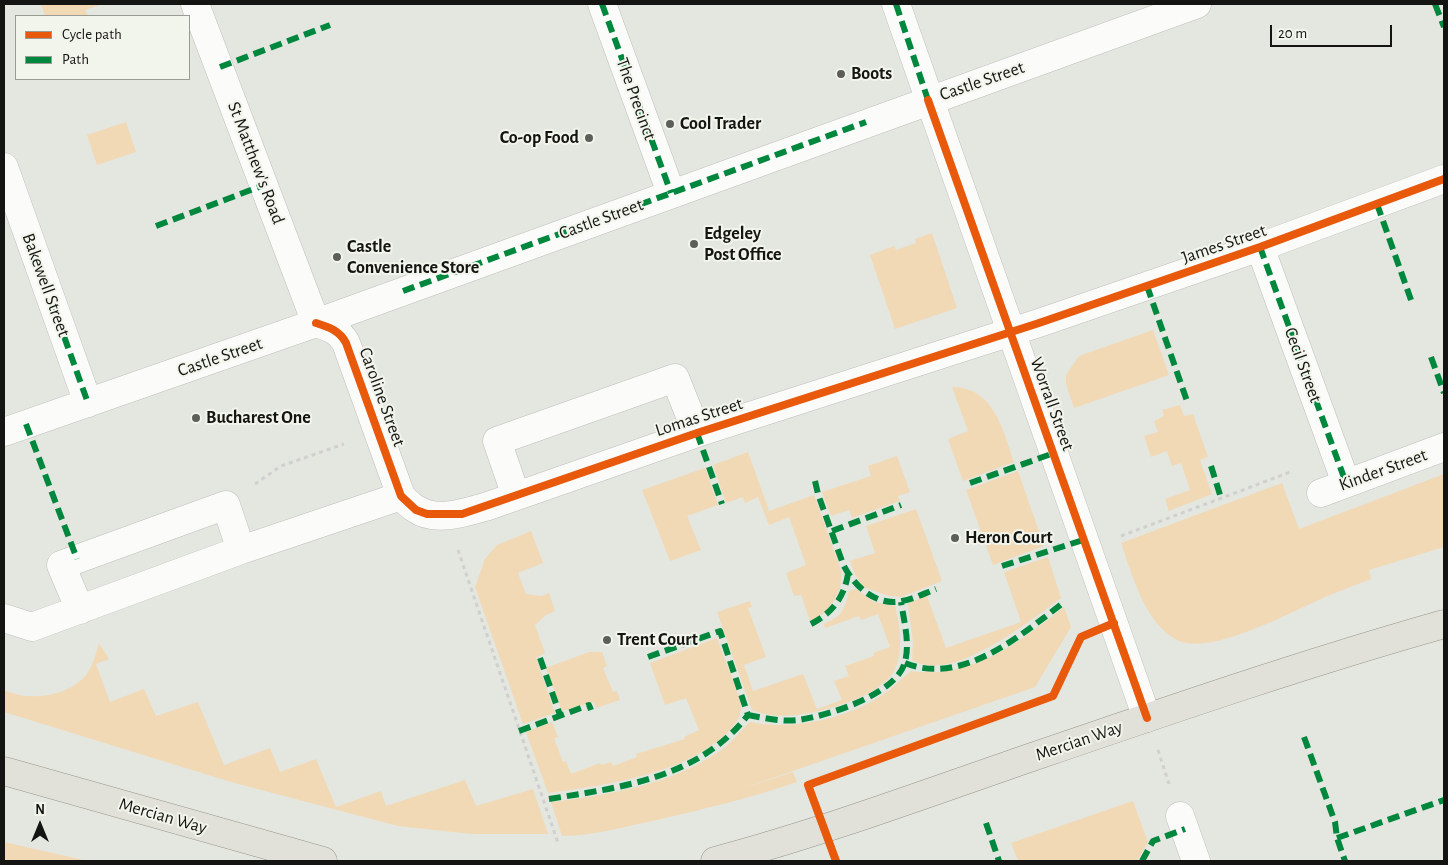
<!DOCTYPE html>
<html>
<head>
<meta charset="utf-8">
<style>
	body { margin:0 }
	#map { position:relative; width:1448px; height:865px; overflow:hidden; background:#e4e6e0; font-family:"Alegreya Sans",sans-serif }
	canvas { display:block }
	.frame { position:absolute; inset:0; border:5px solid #141512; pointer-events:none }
	.legend { position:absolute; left:15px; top:15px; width:175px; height:65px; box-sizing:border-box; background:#f2f5eb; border:1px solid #999b94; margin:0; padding:6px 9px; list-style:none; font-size:15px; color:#141512 }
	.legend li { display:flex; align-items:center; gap:10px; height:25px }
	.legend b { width:25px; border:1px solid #999b94 }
	.north { position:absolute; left:15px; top:800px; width:50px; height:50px; -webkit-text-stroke:4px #f2f5eb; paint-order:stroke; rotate:0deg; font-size:14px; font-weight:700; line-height:20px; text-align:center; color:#141512 }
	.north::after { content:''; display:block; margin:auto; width:18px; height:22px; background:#141512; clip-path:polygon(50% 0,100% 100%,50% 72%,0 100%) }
	.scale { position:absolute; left:1270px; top:25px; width:122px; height:22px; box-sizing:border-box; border:2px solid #141512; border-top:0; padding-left:6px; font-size:15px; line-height:18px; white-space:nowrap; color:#141512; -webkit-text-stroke:4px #f2f5eb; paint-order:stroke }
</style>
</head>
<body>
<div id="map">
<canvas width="1448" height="865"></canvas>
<div class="frame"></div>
<ul class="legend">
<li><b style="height:6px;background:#e8590c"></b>Cycle path</li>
<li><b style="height:6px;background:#00873e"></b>Path</li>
</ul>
<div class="north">N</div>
<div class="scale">20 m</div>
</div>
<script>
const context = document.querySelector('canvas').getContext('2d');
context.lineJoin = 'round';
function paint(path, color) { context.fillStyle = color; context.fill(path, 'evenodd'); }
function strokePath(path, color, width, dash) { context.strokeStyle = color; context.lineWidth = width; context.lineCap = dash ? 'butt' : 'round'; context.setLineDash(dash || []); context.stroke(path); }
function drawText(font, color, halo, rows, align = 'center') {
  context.font = font + ' "Alegreya Sans",sans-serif'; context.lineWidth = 4; context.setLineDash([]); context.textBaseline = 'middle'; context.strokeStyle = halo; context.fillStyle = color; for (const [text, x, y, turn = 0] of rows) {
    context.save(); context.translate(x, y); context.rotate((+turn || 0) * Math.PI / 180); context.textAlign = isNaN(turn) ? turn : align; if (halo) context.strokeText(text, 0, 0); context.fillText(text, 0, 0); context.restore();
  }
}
paint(new Path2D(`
	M41,4h62l-18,6 3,6h-43z
	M126,122l10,30 -39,13 -10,-30z
	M932,233l25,75 -62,21 -25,-74 24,-9 2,4 20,-7 -1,-4z
	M1153,330l16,45 -95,33 -8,-24v-9l13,-19z
	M952,387c42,0 51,43 62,75l-51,19 -15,-42 20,-8z
	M1180,405l4,11 9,-2 15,43 -8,3 12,34 -43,17 -4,-12 25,-9 -9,-27 -9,3 -5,-15 -16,6 -7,-21 14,-4 -4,-11 10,-5 -2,-6z
	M748,452l21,59 45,-16 28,78 -2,16 -7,13 -10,12 -13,7 -9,-26 -7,1 -8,-23 20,-8 -17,-48 -20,8 -11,-28 -13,6 -2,-6 -17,6 -13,-38z
	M897,456l13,36 -12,4 2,5 -48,17 -3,-8 -18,6 -9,-24 49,-16 -3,-10z
	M705,468l13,37 -31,11 14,34 -31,11 -28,-71z
	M1018,471l26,75 -51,19 -27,-75z
	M1444,474v73l-75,23 2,9c-16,6 -31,12 -46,18 -32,14 -115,60 -148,43 -32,-16 -45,-66 -56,-97l161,-60 17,46z
	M916,509l26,72 -41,16 -11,-1 -27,-9 -8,-13 -5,-13 25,-8 -9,-27z
	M531,531l12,32 -25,10 8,21 16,2 7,-3 6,18 -9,4 -11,10 10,28 -9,5 19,55 -32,11 -48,-137 10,-28 12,-14z
	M1048,557l13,41c-31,23 -94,73 -134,67 -5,0 -10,-3 -15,-5l1,-18 -5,-39 19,-7 19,52 75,-26 -17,-50z
	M856,589l18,13 21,4c5,19 9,46 -1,65 -16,29 -92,49 -124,44 -6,-1 -12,-3 -18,-5l-35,-98 33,-11 2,6 -4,1 18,49 -22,8 9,26 50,-17 14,35 25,-9 -8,-19 15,-5 -4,-10 29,-10 -1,-3 17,-6 -12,-33 -17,6 -2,-4 -34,12 -1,-4c19,-9 20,-13 25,-33z
	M1064,607l7,20 -36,60 -300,104 58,-19 4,10c-47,16 -93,27 -140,38 -31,6 -63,16 -95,16l-11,-34c57,-7 120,-17 169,-51 11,-7 20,-20 30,-29 40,9 96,-3 131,-26 11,-7 20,-17 30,-25 59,9 109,-29 153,-64z
	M717,638c5,16 23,55 24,69 0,11 -7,19 -14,26 -44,42 -121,52 -179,60l-22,-61 26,-10 6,15 -4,1 9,24 3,-1 5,13 29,-11 1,2 10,-3 2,4 24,-9 -1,-3 49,-15 -1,-2 15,-7 -13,-32 -21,7 -15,-42z
	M99,643l10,16 -13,5 14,38 34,-13 12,27 42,-14 26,63 46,-17 10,24 36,-13 20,48 45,-16 5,15 79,-26 11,26 57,-17 15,45h-76l-74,-8 -167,-44 -227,-70v-22c24,12 64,7 82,-15 7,-9 10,-22 13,-32z
	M589,652h13l5,14 -4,2 10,24 4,-1 3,9 -24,8 -2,-6 -32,9 -16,-43z
	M1133,801l15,41 -11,19h-119l-7,-18z
	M4,842l84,19h-84z`), '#f1d9b5');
const minor = new Path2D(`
	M195,4l121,319
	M602,4l69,189
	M896,4l251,714
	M4,167l84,236
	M1260,247l86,236
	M316,323c13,4 24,8 30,20l55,153
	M4,432l312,-109 881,-319
	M1321,493l123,-46
	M401,496c5,5 9,10 15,13 20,14 51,3 72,-3l209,-73 342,-110 221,-76 184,-68
	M516,496l-19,-55 178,-63 22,55
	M80,610l-19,-45 165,-60 15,45
	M4,618l28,9 209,-77 160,-54
	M1180,816l16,45`);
const major = new Path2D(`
	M4,771l319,90
	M715,861c101,-27 199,-63 297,-97 143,-49 287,-99 432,-140`);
strokePath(minor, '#bfc0bc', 29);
strokePath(major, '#99978a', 29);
strokePath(new Path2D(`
	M255,484l26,-18 63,-22
	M1121,536l172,-65
	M458,550l100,293
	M1158,750l11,34`), '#d0d0ce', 3, [4, 4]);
strokePath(minor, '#fbfbfa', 28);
strokePath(major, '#e1e1da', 28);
strokePath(new Path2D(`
	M602,4l69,189
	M896,4l32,96
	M1435,4l9,23
	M220,67l110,-42
	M1377,204l34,96
	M156,226l108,-41
	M1260,247l86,236
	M1147,286l41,118
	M403,291l463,-169
	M52,303l36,100
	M1431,357l13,36
	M26,424l51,135
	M697,433l25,71
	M1211,466l10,32
	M815,481l3,13 25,70c10,21 33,43 59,37 12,-2 23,-8 34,-12
	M970,483l84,-30
	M832,531l69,-26
	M1002,566l81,-26
	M811,624c21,-11 33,-26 37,-50
	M648,657l72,-26 28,84
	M540,658l20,57
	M905,663c57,23 115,-27 158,-60
	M748,715c16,3 34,7 50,5 29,-4 98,-25 107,-58 5,-19 -1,-41 -4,-60
	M519,731l70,-26 2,5
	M1304,737l31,85 2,16 8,23
	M549,799c74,-12 150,-21 199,-84
	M986,823l13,38
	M1337,838l107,-38
	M1142,861l11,-20 32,-12`), '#00873e', 6, [12, 6]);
strokePath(new Path2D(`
	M928,100l219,618
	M316,323c13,4 24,8 30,20l55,153 15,14 11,4h35l235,-81 342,-110 221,-76 184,-68
	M836,861l-28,-76 245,-89 28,-59 33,-14`), '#e8590c', 8);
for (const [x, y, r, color] of [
	[841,74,5,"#5d5e5a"],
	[670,124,5,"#5d5e5a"],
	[589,138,5,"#5d5e5a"],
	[694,244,5,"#5d5e5a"],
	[337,257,5,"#5d5e5a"],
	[196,418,5,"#5d5e5a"],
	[955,538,5,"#5d5e5a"],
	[607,640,5,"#5d5e5a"]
]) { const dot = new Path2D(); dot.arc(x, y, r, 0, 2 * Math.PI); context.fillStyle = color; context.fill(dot); strokePath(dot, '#f2f5eb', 2); }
drawText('bold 18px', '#141512', '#f2f5eb', [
	["Boots",851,74],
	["Cool Trader",680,124],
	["Co-op Food",579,138,"right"],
	["Edgeley",704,234],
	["Post Office",704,255],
	["Castle",347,247],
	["Convenience Store",347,268],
	["Bucharest One",206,418],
	["Heron Court",965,538],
	["Trent Court",617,640]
], 'left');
drawText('18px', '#141512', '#f2f5eb', [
	["Castle Street",982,81,-19],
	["The Precinct",636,99,70],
	["St Matthew's Road",256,163,69],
	["Castle Street",601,219,-20],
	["James Street",1224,244,-19],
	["Bakewell Street",46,285,70],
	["Castle Street",220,357,-19],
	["Cecil Street",1303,365,70],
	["Caroline Street",382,397,70],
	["Worrall Street",1052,404,70],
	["Lomas Street",699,417,-18],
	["Kinder Street",1383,470,-20],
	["Mercian Way",1079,741,-19],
	["Mercian Way",163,816,16]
]);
</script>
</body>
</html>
